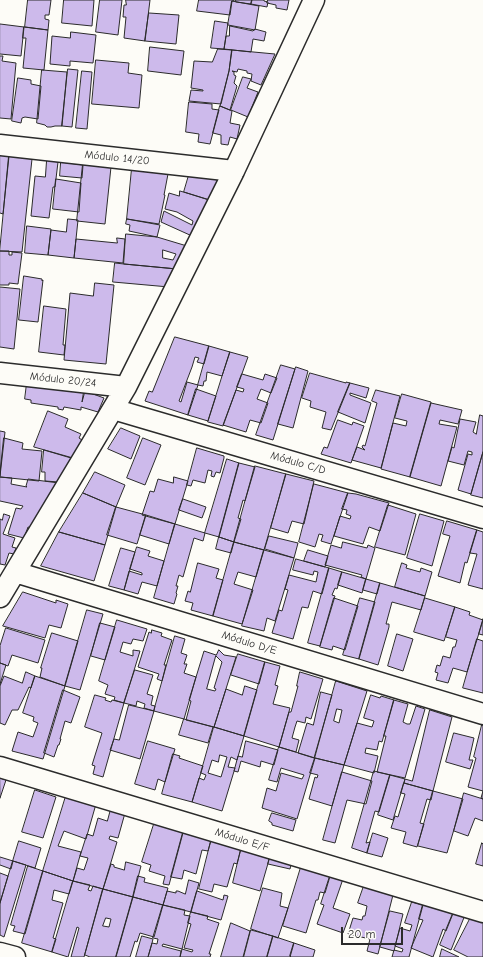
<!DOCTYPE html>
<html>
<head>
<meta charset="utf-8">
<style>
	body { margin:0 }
	#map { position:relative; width:483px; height:957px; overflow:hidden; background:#fdfcf7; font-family:"Comic Neue",sans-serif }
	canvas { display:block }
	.scale { position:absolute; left:341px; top:927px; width:62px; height:18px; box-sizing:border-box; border:2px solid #2b2b2b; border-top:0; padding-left:5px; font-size:12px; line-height:14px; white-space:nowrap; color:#2b2b2b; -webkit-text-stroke:3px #fdfcf7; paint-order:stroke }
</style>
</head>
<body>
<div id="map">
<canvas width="483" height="957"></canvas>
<div class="scale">20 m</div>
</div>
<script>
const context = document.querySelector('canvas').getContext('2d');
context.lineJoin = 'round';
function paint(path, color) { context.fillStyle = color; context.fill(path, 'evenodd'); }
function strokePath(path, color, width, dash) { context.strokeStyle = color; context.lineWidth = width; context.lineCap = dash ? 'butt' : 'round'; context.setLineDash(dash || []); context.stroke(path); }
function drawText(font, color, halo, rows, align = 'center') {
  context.font = font + ' "Comic Neue",sans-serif'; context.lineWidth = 3; context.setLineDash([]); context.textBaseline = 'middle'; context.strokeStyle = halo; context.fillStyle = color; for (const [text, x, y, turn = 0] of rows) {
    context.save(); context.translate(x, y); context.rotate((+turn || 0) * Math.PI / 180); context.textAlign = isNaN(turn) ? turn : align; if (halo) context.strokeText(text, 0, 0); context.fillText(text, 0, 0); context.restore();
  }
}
const building = new Path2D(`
	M28,0h23l-2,15h-4v4l4,1 -1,10 -23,-3z
	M64,0h30l-2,26 -30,-3z
	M100,0h22l-4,35 -22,-3z
	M126,0h24l-5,41 -21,-3 2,-21h-3l1,-12h2z
	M199,0h35v1h-2l-2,14 -33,-4z
	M236,0h16l-1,4 -15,-2z
	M252,0h12v1l4,1 -1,5 -16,-3z
	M268,0h21l-2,10 -11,-2v-3l-9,-2z
	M232,1l27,5 -4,24 -27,-5z
	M149,13l30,2 -3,29 -31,-3z
	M215,21l13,2 -4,26 -13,-1z
	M0,24l24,3 -3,29 -21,-2z
	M230,26l23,5 2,-2 11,3 -2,9 -11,-2 -2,13 -27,-3 2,-13h3z
	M24,27l24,3 -4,40 -21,-2 3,-30h-3z
	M71,32l25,3 -3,28 -23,-2v5l-20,-2 2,-28 18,2z
	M150,47l34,4 -3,24 -33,-4z
	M218,49l14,1 -3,21 -8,33 -32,-3 2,-11 12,1v-1l-12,-2 3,-27 18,1z
	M232,50l43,4 -14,31 -10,-4 1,-7 -5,-1v-2l-9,-2 -1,3 -5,-1 2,1v3l2,1 -2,7 3,3 -7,24 -10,-4 9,-35z
	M0,56h3l-1,5 14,2 -5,56 -11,-1z
	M96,60l33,3 -1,10 14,2 -3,33 -47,-4z
	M68,69l10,1 -6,57 -10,-1z
	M42,70l25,2 -5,54h-7l-4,1h-4l-2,-2 -8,-2z
	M82,71l10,1 -5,57 -11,-1z
	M243,77l8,2 -4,9 11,4 -10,25 -17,-7z
	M18,78l13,2v4l10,2 -3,33 -13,-2 -3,1 -1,5 -9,-2z
	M189,102l23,2v5l7,1 -9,34 -12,-2 1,-8 -13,-2z
	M220,106l12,5 -2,12 10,2 -3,14 -7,-2 -2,8 -7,-1v-9l-8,-2z
	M0,155l9,1 -6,58 -3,-1z
	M9,156l23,3 -10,93 -22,-1z
	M47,160l11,2 -3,25h-2l-4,31 -18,-2 4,-40 10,1z
	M61,162l22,3 -1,13 -22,-2z
	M83,164l28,3 -6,57 -28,-3z
	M132,168l36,6 -4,21h1l-6,29 -32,-5z
	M189,175l29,5 2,4 -8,17 -28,-9z
	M56,179l25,4 -2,29 -26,-3z
	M180,191l30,9 -18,36 -31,-14 3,-11 28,14 1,-4 -16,-9 -12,-3 4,-16 10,3z
	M68,219l10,1 -4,38 -26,-3 3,-25 15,2z
	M127,219l33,6 -3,12 -28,-6 1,-6 -4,-1z
	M27,226l24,3 -3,26 -23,-2z
	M126,234l31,3 30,9 -10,23 -53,-5zM163,250l13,4 -3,6 -10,-2z
	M117,238l8,1 -2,24 -49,-5 2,-19 41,4z
	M0,251h9v4h3v-3l10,1 -4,31 -9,-1v2h-9z
	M115,263l9,1 53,5 -8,18 -56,-5z
	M24,276l18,3v2l1,-1 -5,42 -19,-2z
	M95,283l19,2 -8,79 -42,-4 6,-67 23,3z
	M0,287l20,2 -6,60 -14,-2z
	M44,306l22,3 -3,36h2l-1,10 -25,-3z
	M175,337l34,9 -5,18 -7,-2 2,-4 -4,-1 -3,10 -13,34 2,1 6,-20 11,3 -10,30 -43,-14 4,-10 3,1z
	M209,346l21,6 -8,24 -15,-4 -1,9h-2l-1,5 -5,-1z
	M230,352l18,5 -25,69 -15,-4z
	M281,365l14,4 -22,71 -17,-5z
	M296,367l12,4 -15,57 -15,-4z
	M310,373l36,10v-1l4,1 -19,47 -9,-2 4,-16 -16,-5 1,-6 -9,-3z
	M242,374l21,6 2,-6 12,4 -6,15 -10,-4 -4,10 11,4 -7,20 -11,-3 -4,12 -23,-7 13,-35 7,2 1,-3 -7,-2z
	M27,383l57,6 -2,13 3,-11 19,7 -6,14 -17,-5v3l-17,-3 -1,3 -5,-1v-2l-27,-4v-3l-6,-1z
	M350,383l19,5 -3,10 -16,-5v2l21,8 -6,20 -27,-11z
	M196,389l20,7 -8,25 -20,-6z
	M376,390l24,6 -19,72 -29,-8 5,-13 8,3 -3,-3 1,-2 2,1 12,-43 -5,-2z
	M402,394l29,8v1l-21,74 -29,-8 12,-46 13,3 1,-5 -12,-3z
	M431,403l31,7 -4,14 -18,-4 -1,4 18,3 -16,59 -31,-9z
	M48,411l20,8 -3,8 16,7 -2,4 3,2 -9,18 -39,-11z
	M480,415l3,1v36l-12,42 -13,-4 10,-36 4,1v-3l-4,-1 -4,14 -16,-4 4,-14 2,1 6,-29 16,3 -3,10 3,2z
	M338,420l14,5 1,-3 11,4 -13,37 -30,-9 3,-7 3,1z
	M121,428l19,8 -9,23 -23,-10z
	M0,431l5,1 -5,44z
	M4,438l19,5 -1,6 20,2 -3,30 -39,-4z
	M143,438l18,7 -16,40 -18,-7z
	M197,448l27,8v2l-4,15 -4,-1 -2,5 -3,-1 1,-5 -4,-1 -3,13 -12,-3 -2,6 -4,-1z
	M44,450l27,8 -12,24 -14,-1v-9h-3z
	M483,452v46l-12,-3z
	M227,459l12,4 -20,74 -14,-4z
	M239,463l16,4 -10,34 -2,-1 -5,18 3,1 -7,23 -15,-5z
	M255,466l31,8 -22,76 -30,-8z
	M95,472l30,13 -9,22 -33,-14z
	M286,474l28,7 -10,43 -12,-3 -4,12 -17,-5z
	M0,477l12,1 -1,6 16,3 -1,-1 2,-7 31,4 -26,45 -5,-1 -4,11 -16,-4 8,-26 5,1 2,-3 -23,-5z
	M174,477l14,4 -13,43 -33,-9 8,-24 4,1 4,-13 15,4z
	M314,484l34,9 -17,51 -10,-3 2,-6 -4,-1 -4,13 -16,-5z
	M83,493l33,14 -11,38 -46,-13z
	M348,493l8,1 33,9 -9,28 -11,-4 -6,17 -29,-8 6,-20 10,3 1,-3 -5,-2 1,-4 -5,-1z
	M183,499l23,8 -4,11 -23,-8z
	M388,505l28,9 -11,41 -30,-8z
	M116,507l30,8 -9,29 -30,-9z
	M4,514l6,2 -7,18 12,4 -3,9 4,1 -2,6 -5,-1 -4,12 -5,-1v-45l2,1z
	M420,514l24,7 -12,45 -25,-8z
	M146,515l29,9 -6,20 -29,-9z
	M447,521l30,9 -10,33 -2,-1 -5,21 -22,-7 12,-40 -7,-2z
	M175,524l30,9 -2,8 -9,-3 -11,39 -4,-2 -3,11h2l-2,7 1,1 -3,10 -20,-6z
	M477,530l6,2v57l-15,-4 9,-31 -7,-1z
	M59,532l46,13 -11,36 -53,-15z
	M269,536l29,7 -4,15 -29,-9z
	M219,537l15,5 -3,11 -15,-4z
	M234,542l30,8 -8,27 -18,-5 -4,12 19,6 -11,34 -29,-8z
	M343,542l24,6 1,-3 7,3 -9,31 -5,-2 1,-2 -37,-10 6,-20 10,3z
	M137,547l13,4 -2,5 16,5 -7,25 -15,-4 -4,12 -14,-4 5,-19 13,4v-2l-12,-4z
	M121,548l14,4 -11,38 -15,-4z
	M264,550l30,8 -19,63 -8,-3 -3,13 -22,-5z
	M308,550l20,6 -3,11 -21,-6z
	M296,559l33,9 -7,26 -9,-3 -5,17 -6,-1 -9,32 -21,-6 7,-23 3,1 6,-21 -3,-1 4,-14 27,7 2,-10 -4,-1 -1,4 -20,-5z
	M198,563l21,6 -3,9 7,2 -10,36 -22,-6 2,-7 -8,-2 3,-10 2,1z
	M402,563l5,2 -1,3 14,4 1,-4 11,4 -7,24 -30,-9z
	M329,568l13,4 -5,17 -2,-1 -3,7 3,1 -15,50 -12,-3z
	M342,572l24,7 -4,14 -24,-8z
	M366,579l14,4 -3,11 -14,-4z
	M380,583l45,13 -4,14 -29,-8 -6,22h3v3l-11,38 -19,-6z
	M23,592l33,11v-3l12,4 -7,24 -12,-3 -4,13 -42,-12z
	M334,598l24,8 -13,44 -12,-4 -1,4 -12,-3z
	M360,598l15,4 -16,57 -16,-4z
	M425,598l30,9 -11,34 -30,-9z
	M455,607l15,5 -1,3 14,5 -16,52 -14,-4 -5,15 -12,-3 2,-7 -3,-1 2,-7 3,1 3,-10 7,2 3,-11h2l2,-7 -11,-3z
	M87,610l16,4 -23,76 -15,-4z
	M483,619v16l-4,-1z
	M117,620l30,9 -4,12 -10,-2 -2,5 -8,-2 -3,10 13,4v-6l7,1 -16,52 -10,-3 1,-3 -10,-3 3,-9 -9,-4z
	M100,623l15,4 -10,33 -14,-4z
	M6,628l39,12 -7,23 -26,-8 -4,11 -8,-3v-17z
	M152,630l10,3 -1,3 11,4 -8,25h2l-4,16 -5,-2 2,-5 -21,-7 11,-35 2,1z
	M52,633l26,8 -13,45 -25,-9 2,-9h-1z
	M397,634l16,5 -10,32 -15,-5z
	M175,636l10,3 -4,14 6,2 -3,9h3l-3,9 12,4 -12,42 -30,-8z
	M477,639l6,2v52l-20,-5z
	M219,650l5,5 12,2 -22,70 -28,-7 5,-19 -2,-1 15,-49 12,4zM216,656l6,6 -8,26 2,1 -1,2 -8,-2z
	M238,654l27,8 -6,22 -28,-9z
	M265,662l15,4 -5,19 3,1 -5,18 17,4 -11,39 -35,-11z
	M0,663l6,2 -6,19z
	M135,670l18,5 -6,19 6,2 -2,9 4,1 -1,5 -10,-3 1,-4 -8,-3 -1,5 -12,-3z
	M26,672l9,4 -4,12 -2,-1 -11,23h-6l-7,15 -5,-2v-37l4,-10 18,7z
	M300,672l23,7 -12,40 -5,-2 -1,6 -8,-2 -2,6 -3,11 7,2 -3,12 -17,-5 10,-35h2l7,-26h-1z
	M35,676l30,10 -22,73 -31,-8 6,-19 15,5 5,-14 -5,-2 1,-4 -11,-4z
	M336,681l31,10 -23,74 -29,-7zM337,709l5,1 -3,13 -5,-2z
	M245,686l12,4 -13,46 -30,-9 12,-38 16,6z
	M63,690l17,7 -9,26 -6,-2 -5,18h1l-2,6h-1l-4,12 -10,-4z
	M321,692l11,3 -18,63 -16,-5 9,-30 6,2z
	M95,695l11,3 -1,2 6,2 1,-2 12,3 -21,74 -10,-3 2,-8 -3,-1 10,-32 -17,-6z
	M371,695l9,3 1,-2 13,4 -12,42 -3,-1 -2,9 -11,-2 -1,5 13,3 -4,17 -30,-8 13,-42 15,4 2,-6 -10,-3z
	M394,700l14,4 -5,18 4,2h3l6,-18 9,3 -20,69 -28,-6 9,-36h-2z
	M129,705l25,6 -14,48 -30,-9 4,-11 5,1z
	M430,710l22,7 -19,74 -29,-8 1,-4 7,2z
	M184,719l29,8 -5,16 -29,-8z
	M482,725h1v74l-2,-1 2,-7 -15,-4 8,-29 -2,-1z
	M214,727l30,9 -7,24 -6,-3 -3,10 7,1 -13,43 -30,-9 7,-24 5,2 2,-5 -5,-2zM220,755l7,2 -6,20 -13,-4 4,-13 6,2z
	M454,733l20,5 -5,22h4l-3,9 -24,-7z
	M148,741l27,8 -10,33 -7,-3 -3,11 -20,-6z
	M246,741l32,9 -4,15 -13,-4 -1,6 -19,-6 -3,11 -4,-1 4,-15 4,1z
	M279,747l36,11 -18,61 -35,-11 5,-20 9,3 5,-18 21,6 2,-4 -23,-7 -4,14 -8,-2z
	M173,754l7,2 -1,2 24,8 -11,36 -30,-8z
	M315,758l29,7 -12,41 -23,-7 6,-22 2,1 1,-3 -8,-2z
	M374,771l16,4 -11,37 -4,-1 -9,32 4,-1 -3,11 -15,-5z
	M342,772l30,9 -6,23 -19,-4 -12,43 -12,-3z
	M390,775l15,4 -12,41 -15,-5z
	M0,778l6,2 -6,18z
	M404,783l29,8 -2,9 -4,-1 -7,24 4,1 -7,23 -14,-4 3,-11 -15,-4 4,-12 3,1 7,-23 -4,-1z
	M35,790l21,7 -13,41 -21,-6z
	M433,791l30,8 -16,54 -29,-7z
	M464,793l19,6v22l-8,-3 -7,18 -14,-5z
	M66,796l30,8 -10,35 -22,-8 -6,15 23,6 -8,29 -30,-10z
	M111,809l14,4 -7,25 -8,-2 -1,3 8,3 -14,47 -30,-8 4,-13 7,2 4,-12 -8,-2 7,-22 6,2 5,-18 9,3z
	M272,813l24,7 -3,11 -21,-6v-2l-3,-2z
	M155,821l29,8 -15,56 -6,-1 2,-8 -16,-5 2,-6 -9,-3z
	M184,829l28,8 -4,14 -6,-1 -6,24 -12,-4 -2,9 -11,-2z
	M373,833l15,5 -6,19 -15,-4z
	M212,837l30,8 -5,19 -3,-1 -7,24 -13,-3 -2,8 -13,-3z
	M19,841l22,7 -6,20 -22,-7z
	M482,843l1,1v22l-7,-2z
	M242,845l29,8 -11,38 -27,-8z
	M271,853l21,7 -2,9 -22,-5z
	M0,857l13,4 -2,8 -11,-4z
	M13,861l13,4 -22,72 -4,-2v-32z
	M126,862l15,4 -8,31 -30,-8 8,-25 3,1v2l10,3z
	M302,864l29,9 -6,20 -5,-1 -2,8h-2l-10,33 -23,-7z
	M28,866l15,5 -18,63 -12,-3 2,-5 -4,-1z
	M43,871l30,10 -4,13 -15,-4 -2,10 11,3 -10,35 3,1 -4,13 -30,-9z
	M0,873l8,3 -8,27z
	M331,873l13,3 -11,32 17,6 -7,19 -26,-9 7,-19 -3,-1z
	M138,876l7,2 -1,4 24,6 -5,17 -30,-8z
	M189,880l10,3 -8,29 -28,-7 4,-14 9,2v-2h2l7,3z
	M73,881l17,4 -2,5 3,1 2,-5 10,3 -19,68h-13l8,-29 -2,-1 -9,30 -16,-5z
	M365,883l29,8 -16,63 -11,-3 3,-12 -22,-5 5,-16 9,2 1,-4h2l2,-10 -9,-3z
	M263,888l19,5 -2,13 8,2 -10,30 -27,-9z
	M103,889l30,8 -17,60h-26l-5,-2zM106,918l5,1 -2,8 -6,-1z
	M197,891l26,9 1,-5 4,1 -7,24 -30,-8z
	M133,897l30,8 -9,32 -14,-4 -3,9 -2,-1 -5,16h-14z
	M424,901l30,10 -8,20 -3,-2 -10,28 -22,-9 12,-28 -4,-1z
	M412,902l11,3 -14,52h-17l2,-7 8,2 1,-3 -8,-3 5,-18 10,3 2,-6 -7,-2z
	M163,905l22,5 -1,5 6,1 -8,33 -19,-5 -1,2 19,5 -1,6h-32l4,-14 5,1 1,-5 -5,-1z
	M390,911l13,3 -9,37 -14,-4z
	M454,911l11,4 -14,35 -11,-5z
	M191,912l17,4 -1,3 12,4 -10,31h2l-1,3h-30l2,-8 10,3 1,-2 -9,-2 7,-24 -3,-1z
	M471,917l12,4v36h-15l-14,-7z
	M231,923l19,8 -7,26h-22z
	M251,930l22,6 -6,21h-23z
	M142,936l11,3 -1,4 -4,14h-12z
	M273,936l21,7 -4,14h-23z
	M294,943l21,7 -2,7h-22l-1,-1z
	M442,949l17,8h-19z`);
paint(building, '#cdbaeb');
strokePath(building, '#2b2b2b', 1);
const minor = new Path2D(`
	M0,145l234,26
	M0,373l126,14
	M113,409l370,109
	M15,572l468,142
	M0,597l126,-210 108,-216 80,-171
	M0,767l483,145
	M0,953l15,4`);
strokePath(minor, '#2b2b2b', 23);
strokePath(minor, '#fdfcf7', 20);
drawText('11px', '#2b2b2b', '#fdfcf7', [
	["Módulo 14/20",117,158,6],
	["Módulo 20/24",63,380,6],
	["Módulo C/D",298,463,16],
	["Módulo D/E",249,643,17],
	["Módulo E/F",242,840,17]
]);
</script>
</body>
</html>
